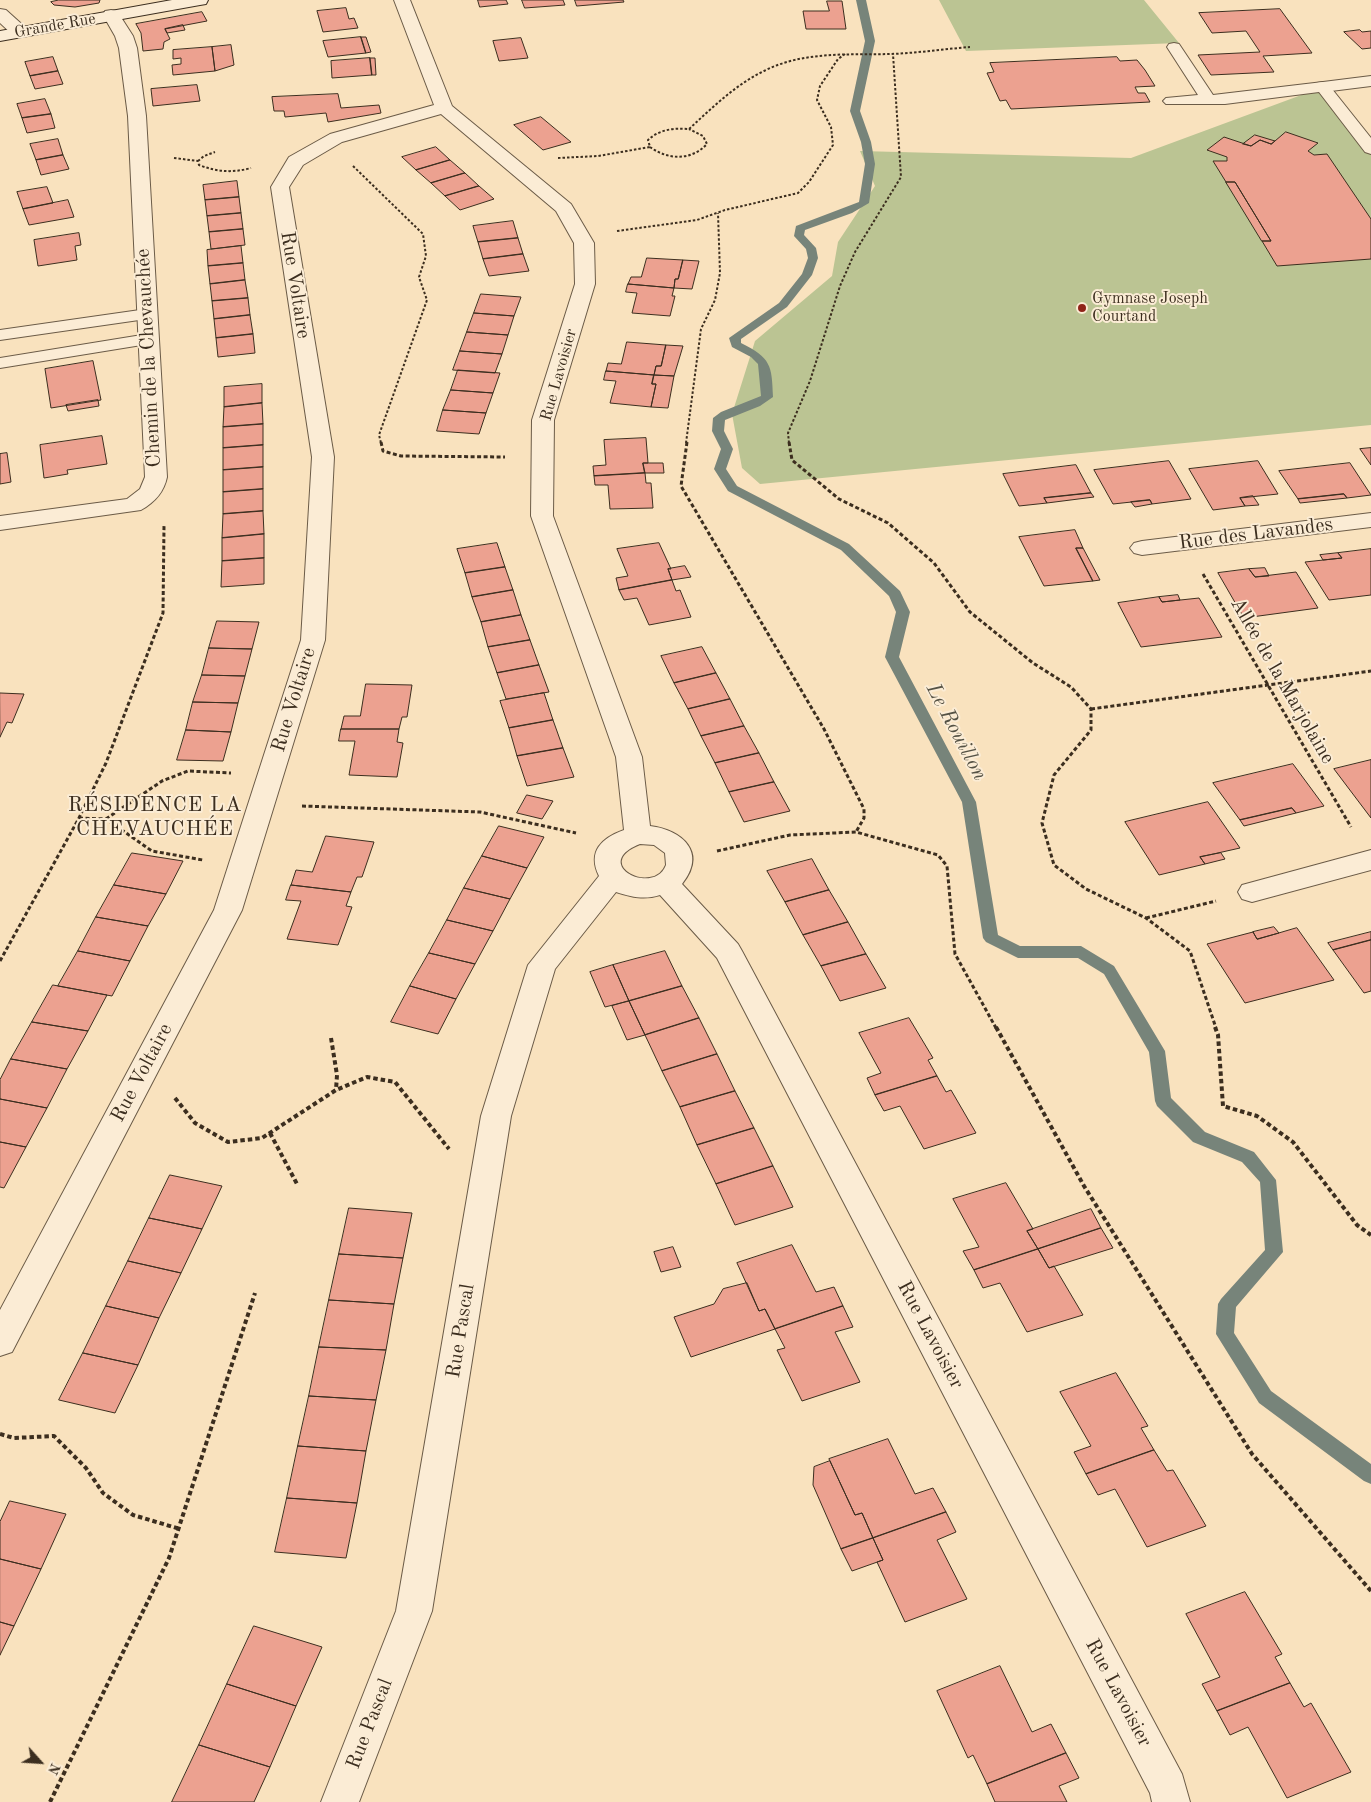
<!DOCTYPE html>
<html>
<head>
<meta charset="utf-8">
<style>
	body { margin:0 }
	#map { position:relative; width:1371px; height:1802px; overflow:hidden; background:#f9e2be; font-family:"Old Standard TT",serif }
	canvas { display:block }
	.north { position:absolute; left:15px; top:1737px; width:50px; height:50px; -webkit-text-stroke:4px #fbecd5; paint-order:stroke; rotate:116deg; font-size:14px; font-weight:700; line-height:20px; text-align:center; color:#3c2e1f }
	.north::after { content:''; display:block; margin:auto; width:18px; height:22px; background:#3c2e1f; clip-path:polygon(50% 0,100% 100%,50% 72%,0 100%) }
</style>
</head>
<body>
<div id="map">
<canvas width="1371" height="1802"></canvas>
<div class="north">N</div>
</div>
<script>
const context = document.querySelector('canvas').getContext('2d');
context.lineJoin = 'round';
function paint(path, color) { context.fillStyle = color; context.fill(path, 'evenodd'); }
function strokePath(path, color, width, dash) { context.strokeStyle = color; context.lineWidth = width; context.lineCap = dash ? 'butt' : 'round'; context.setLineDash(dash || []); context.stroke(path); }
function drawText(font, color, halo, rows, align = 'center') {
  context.font = font + ' "Old Standard TT",serif'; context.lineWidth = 4; context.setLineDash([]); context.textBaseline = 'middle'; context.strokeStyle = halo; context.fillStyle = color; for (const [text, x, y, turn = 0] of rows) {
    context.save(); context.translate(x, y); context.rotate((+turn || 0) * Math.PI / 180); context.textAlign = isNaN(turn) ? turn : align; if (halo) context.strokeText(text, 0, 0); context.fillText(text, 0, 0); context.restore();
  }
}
paint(new Path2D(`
	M939,0h205l35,43 -213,8z
	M1323,87l48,62v276l-611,59 -18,-16 -10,-54 23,-73 77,-65 6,-34 37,-56 -15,-35 271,7z`), '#bbc493');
paint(new Path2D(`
	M856,0h10l9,41 -15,70 11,31 4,22 -6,39 -17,10 -47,17 -1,5 12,13 2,10 -6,17 -25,32 -46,32v4c30,15 31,22 32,54l-13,9 -35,14 -1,11 9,18 -7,20 11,17 112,58 51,47 10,21 -11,45 77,145 22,133 22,11h61l33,20 51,85 6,47 34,34 49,20 22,28 7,72 -47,55 -2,26 37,58 100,73v20l-7,-3 -105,-78 -43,-69 2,-30 3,-5 44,-49 -5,-68 -18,-20 -49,-20 -36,-36 -2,-5 -6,-49 -45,-78 -26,-16h-60l-32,-16 -3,-4 -21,-136 -77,-145 11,-45 -7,-16 -48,-46 -113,-59 -14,-22 7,-20 -9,-18 1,-13 8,-6 40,-16 -3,-32 -7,-7 -19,-10 -3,-9 50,-35 23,-29 6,-16 -2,-9 -12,-13 2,-10 63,-24 6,-38 -4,-22 -11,-31 15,-70z`), '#77847a');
const building = new Path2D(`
	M59,0h41l-1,3 -24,4 -21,-2 -3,-3z
	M478,0h28l2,4 -28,3z
	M522,0h41l2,5 -40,3z
	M575,0h48l1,2 -47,4z
	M827,1h15l4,28h-40l-3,-18h26z
	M346,8l3,11 5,-1 4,10 -35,4 -6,-21z
	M1280,9l32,44 -49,3 11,16 -63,3 -13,-20 62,-3 -14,-21 -34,2 -13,-20z
	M202,12l5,9 -42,8 5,10 -6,3 -1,7 -20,2 -2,-18 -5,-9z
	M183,25l2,5 -18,3 -2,-4z
	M1360,30l2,2 9,-1v17l-9,1 -18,-17z
	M361,37h5l5,15 -5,1z
	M361,37l5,16 -38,4 -5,-16z
	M521,38l7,20 -29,3 -6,-20z
	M231,45l3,20 -19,6 -3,-24z
	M212,47l3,24 -42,4 -1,-10 9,-1v-6l-8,1v-9z
	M53,57l5,14 -28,5 -5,-14z
	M1117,57l3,4 17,-1 8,10 10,16 -20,1 3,6h7l5,9 -139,7 -5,-9 -6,1 -13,-28 7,-1 -4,-9z
	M370,58h5l1,17h-4z
	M370,58l2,17 -40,3 -1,-17z
	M58,71l5,13 -28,5 -5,-13z
	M197,85l3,16 -47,5 -2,-17z
	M338,94l3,14 38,-3 2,8 -53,9 -2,-9 -41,4 -1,-6h-10l-2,-14z
	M45,99l6,15 -29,4 -5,-14z
	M51,114l4,14 -28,5 -5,-15z
	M541,117l30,25 -28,8 -29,-25z
	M1286,132l32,11 -10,8 6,4 13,-1 44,65v40l-94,7 -15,-25h9l-36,-59h-9l-13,-21h14v-4l-20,-7 17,-13 27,9 9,-6 11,4z
	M1255,135l20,6 -4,3 -11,-4 -9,6 -8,-2z
	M58,139l5,16 -27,5 -6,-16z
	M436,147l14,13 -34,10 -14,-13z
	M63,155l6,14 -28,6 -5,-15z
	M450,160l15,13 -34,10 -15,-13z
	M465,173l14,13 -34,10 -14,-13z
	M237,181l2,16 -34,3 -2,-15z
	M1226,182h9l36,59h-9z
	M479,186l15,13 -34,11 -15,-14z
	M47,187l6,16 -30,6 -6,-17z
	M239,197l2,16 -34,3 -2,-16z
	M68,200l6,17 -45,8 -6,-16z
	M241,213l2,16 -34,3 -2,-16z
	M513,221l5,17 -40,4 -5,-16z
	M243,229l2,16 -34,4 -2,-17z
	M79,233l2,12 -6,1 2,14 -39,6 -4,-26z
	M518,238l5,16 -40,5 -5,-17z
	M241,246l2,17 -35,3 -1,-16z
	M523,254l6,17 -40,5 -6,-17z
	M647,258l36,2 -5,19h-3l-1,9 -46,-4 3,-7h10z
	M683,260l16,1 -7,28 -18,-1 1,-9h3z
	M243,263l2,17 -35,4 -2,-18z
	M245,280l3,18 -36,3 -2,-17z
	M628,284l46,4 -2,8h3l-5,20 -38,-3 5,-20 -11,-1z
	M481,294l40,3 -7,19 -40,-3z
	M248,298l2,17 -36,4 -2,-18z
	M474,313l40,3 -6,19 -41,-3z
	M250,315l3,19 -37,4 -2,-19z
	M467,332l41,3 -6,19 -42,-3z
	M253,334l2,19 -37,4 -2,-19z
	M627,342l39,3 -5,21h-5l-2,9 -48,-4 2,-8 13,1z
	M666,345l17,1 -9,30 -20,-1 2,-9h5z
	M460,351l42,3 -7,19 -42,-3z
	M93,361l8,39 -50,8 -6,-39z
	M458,370l42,3 -7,20 -42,-3z
	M606,371l48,4 -2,9h4l-5,23 -41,-4 6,-22 -12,-1z
	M654,375l20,1 -6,32 -17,-1 5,-23h-4z
	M262,384v19l-38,4v-20z
	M451,390l42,3 -7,20 -43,-3z
	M98,400l1,6 -31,5 -2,-6z
	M262,403l1,21 -40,3 1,-20z
	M443,410l43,3 -7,21 -42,-3z
	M263,424v21l-40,3v-21z
	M102,436l5,28 -40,6 1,4 -24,4 -4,-33z
	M646,438l2,25h-5l2,10 -51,3 -1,-10 13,-1 -2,-25z
	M263,445v22l-40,3v-22z
	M1371,448v17l-11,-16z
	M7,453l4,29 -11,2v-30z
	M1169,461l22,38 -39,5 -2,-4 -37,4 -19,-34z
	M1258,461l20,33 -38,4 5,8 -32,4 -24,-41z
	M643,463h20l1,10h-19z
	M1350,463l21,32 -24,3 -3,-4 -46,5 -19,-28z
	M1076,465l15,28 -47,5 3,5 -28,3 -16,-32z
	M263,467v22l-40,3v-22z
	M645,473l1,10h5l2,25 -43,1 -2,-24h-13l-1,-9z
	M263,489v22l-40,3v-22z
	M1091,493l3,4 -47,6 -3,-5z
	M1344,494l3,4 -47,5 -2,-4z
	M1253,496l6,9 -14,1 -5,-8z
	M1150,500l2,4 -17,3 -4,-5z
	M263,511l1,23 -42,4 1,-24z
	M1075,530l8,18h-7l17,33 -49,5 -25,-49z
	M264,534v24l-42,3v-23z
	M497,543l8,24 -40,6 -8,-24z
	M659,543l12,26h-3l4,11 -53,10 -3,-12 12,-2 -11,-27z
	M1076,548h7l17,32 -7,1z
	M1371,549v46l-42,5 -24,-38 37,-4 -4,-5z
	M1338,553l4,5 -19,2 -3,-5z
	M264,558v26l-43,3 1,-26z
	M685,566l6,11 -19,3 -4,-11z
	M505,567l8,23 -41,7 -7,-24z
	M1265,568l4,8 -14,1 -6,-8z
	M1249,569l6,8 41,-5 22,36 -74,10 -26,-45z
	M672,580l4,11 4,-1 11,27 -42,8 -12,-27 -13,2 -5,-10z
	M513,590l8,25 -40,7 -9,-25z
	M1178,595l2,5 -18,2 -3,-5z
	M1159,597l3,5 37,-4 23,39 -81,10 -23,-44z
	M521,615l9,25 -42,7 -7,-25z
	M217,621l42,1 -7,27 -43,-1z
	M530,640l9,25 -42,8 -9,-26z
	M702,647l14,26 -42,10 -13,-27z
	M209,648l43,1 -7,27 -43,-1z
	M539,665l10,27 -43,7 -9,-26z
	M716,673l14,26 -42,10 -14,-26z
	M202,675l43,1 -7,27 -45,-1z
	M366,684l46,1 -5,32h-5l-3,12h-58l3,-13h16z
	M0,693l24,1 -12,29 -5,-1 -7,15z
	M544,693l9,27 -44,8 -9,-27z
	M730,699l14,27 -43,10 -13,-27z
	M193,702l45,1 -7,29 -45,-2z
	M553,720l10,28 -46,8 -8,-28z
	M744,726l15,27 -44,10 -14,-27z
	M341,729h58l-2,13 6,1 -6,34 -48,-2 6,-34h-16z
	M186,730l45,2 -8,29 -46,-1z
	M563,748l11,29 -47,9 -10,-30z
	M759,753l15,29 -45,10 -14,-29z
	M1371,760v58l-37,-49z
	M1293,764l31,42 -28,7 -4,-5 -52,12 -27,-37z
	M774,782l16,29 -46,11 -15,-30z
	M527,795l26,6 -11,18 -25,-6z
	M1208,802l32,46 -40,9 5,7 -46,11 -34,-53z
	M1292,808l4,5 -52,13 -4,-6z
	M499,826l45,11 -17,31 -45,-12z
	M326,836l48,6 -12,35h-5l-6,15 -60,-7 5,-15 16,2z
	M132,853l51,8 -17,33 -52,-9z
	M1221,853l4,6 -20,5 -5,-7z
	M482,856l45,12 -17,31 -46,-11z
	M812,859l17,31 -44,12 -18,-31z
	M114,885l52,9 -18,32 -52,-9z
	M291,885l60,7 -5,14 6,1 -14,38 -51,-6 14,-38 -15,-1z
	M464,888l46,11 -17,32 -46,-11z
	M829,890l19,32 -45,13 -18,-33z
	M96,917l52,9 -18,35 -52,-10z
	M447,920l46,11 -18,33 -46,-11z
	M848,922l18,32 -45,12 -18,-31z
	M1274,927l5,6 -22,6 -4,-7z
	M1297,928l37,52 -89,23 -38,-59 46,-12 4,7z
	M1371,932v8l-38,10 -5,-7z
	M1371,940v51l-7,2 -31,-43z
	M78,951l52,10 -18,35 -54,-10z
	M665,951l17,35 -53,15 -16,-36z
	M429,953l46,11 -19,35 -46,-13z
	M866,954l20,34 -46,13 -19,-35z
	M613,965l16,36 -24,6 -15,-35z
	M53,985l54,10 -19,36 -56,-9z
	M410,986l46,13 -18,35 -47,-12z
	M682,986l17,32 -54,17 -16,-34z
	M629,1001l16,34 -18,5 -15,-34z
	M699,1018l18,36 -55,17 -17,-36z
	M909,1018l24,40 -5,2 9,16 -62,19 -8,-17 14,-5 -22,-40z
	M32,1022l56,9 -21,38 -56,-10z
	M717,1054l18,37 -55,16 -18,-36z
	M11,1059l56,10 -20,39 -47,-9v-19z
	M937,1076l9,16 5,-2 25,43 -52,16 -24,-43 -16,5 -9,-16z
	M735,1091l19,37 -57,17 -17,-38z
	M0,1099l47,9 -21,39 -26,-5z
	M754,1128l19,38 -57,18 -19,-39z
	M0,1142l26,5 -22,41 -4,-1z
	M773,1166l20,41 -58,18 -19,-41z
	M170,1175l52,11 -20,43 -53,-11z
	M1006,1183l27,46 -6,2 11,18 -64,21 -11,-19 16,-4 -26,-48z
	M349,1208l63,5 -9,45 -64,-4z
	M1091,1209l10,19 -63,21 -11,-18z
	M149,1218l53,11 -21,44 -53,-12z
	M1101,1228l12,20 -64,20 -11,-19z
	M792,1245l24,47 18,-5 9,19 -68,23 -10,-20 -6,2 -22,-48z
	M673,1247l8,20 -20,5 -7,-20z
	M1038,1249l11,19 5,-2 29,49 -56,17 -27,-49 -17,5 -9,-18z
	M339,1254l64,4 -9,46 -65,-4z
	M128,1261l53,12 -22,45 -53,-12z
	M747,1283l12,28 6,-2 10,20 -84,28 -17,-40 40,-13 9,-15z
	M329,1300l65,4 -8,46 -67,-3z
	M106,1306l53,12 -21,47 -55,-12z
	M843,1306l10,21 -18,5 25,50 -58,19 -25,-51 8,-2 -10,-19z
	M319,1347l67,3 -10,50 -67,-4z
	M83,1353l55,12 -23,48 -56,-13z
	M1116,1373l32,53 -7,2 13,22 -68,24 -12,-22 17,-6 -31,-54z
	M309,1396l67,4 -10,51 -68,-5z
	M888,1439l27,55 18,-6 13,24 -73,26 -11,-25 -7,2 -26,-56z
	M298,1446l68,5 -9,52 -70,-5z
	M1154,1450l13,21 6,-1 33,56 -59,21 -32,-58 -17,6 -12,-21z
	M830,1461l25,54 7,-2 11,25 -32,11 -28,-64 1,-18z
	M287,1498l70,5 -11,55 -71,-6z
	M10,1501l56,13 -25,55 -41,-10v-37z
	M946,1512l10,20 -19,8 30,59 -62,23 -28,-60 6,-2 -10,-22z
	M873,1538l10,22 -31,11 -11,-22z
	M0,1559l41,10 -27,57 -14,-4z
	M1245,1592l37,62 -7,3 15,26 -73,28 -15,-27 18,-7 -34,-63z
	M0,1622l14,4 -14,29z
	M254,1626l68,21 -26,59 -69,-22z
	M1000,1666l32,66 19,-8 15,29 -79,31 -14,-29 -5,3 -31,-67z
	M1290,1683l14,24 7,-4 40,69 -64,26 -39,-71 -18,8 -13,-24z
	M227,1684l69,22 -26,61 -71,-22z
	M199,1745l71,22 -16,35h-82z
	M1066,1753l13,25 -20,8 8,16h-72l-8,-18z`);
paint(building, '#eca190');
strokePath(building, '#3c2e1f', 1);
const lane = new Path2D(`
	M1174,43l5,1 34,51 110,-13 5,2 43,54v16l-6,-2 -46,-60 -94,12h-59l-3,-3 3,-3 32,-3 -31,-48 2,-3z
	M147,309l6,1 3,4 -3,4 -153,22v-10z
	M148,334l6,1 3,4 -3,4 -154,25v-10z`);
const street = new Path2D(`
	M394,0h16l42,106 119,98 23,39 1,41 -41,136 -1,96 89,241 8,69c33,4 57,27 32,58l56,60 4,7 440,823 8,28h-38l-2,-9 -433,-835 -57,-63c-16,5 -28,2 -44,-3l-61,77 -44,147 -79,495 -73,191h-38l75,-191 85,-495 47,-151 71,-89c-12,-25 3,-38 25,-46l-8,-73 -85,-241 1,-96 43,-136 -1,-41 -18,-32 -115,-97 -99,28 -39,23 -14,22 45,270 -9,183 -83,270 -230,442 -12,4v-46l214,-400 87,-270 11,-183 -41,-270 18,-30 41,-23 104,-29zM640,844l14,1 11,8 1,12c-12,32 -77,-1 -26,-21z
	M0,9l6,1 20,18 2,4 -2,4h-12l-14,-13z
	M111,10l6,1 16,25 4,12 9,68 21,361c-3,15 -12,25 -26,33l-141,20v-14l127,-17 13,-10 5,-12 -17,-361 -9,-68 -4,-12 -12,-21 2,-4z
	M1371,76v10l-48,6 -6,-1 -3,-4 3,-4 6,-1z
	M1371,513v14l-229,28 -8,-2 -4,-5 4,-5 8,-2z
	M1371,850v20l-119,32 -10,-3 -4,-7 4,-7z`);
const secondary = new Path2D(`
	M172,0h36l-2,4 -6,1 -200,36v-10z`);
strokePath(lane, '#6b5b47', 2);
strokePath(street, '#6b5b47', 2);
strokePath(secondary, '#3c2e1f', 2);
strokePath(new Path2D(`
	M650,147c18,13 41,14 57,-3l-4,-8 -14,-7
	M174,158l24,3 1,4c18,7 34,8 52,3
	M558,158l40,-2 52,-9 -2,-7c12,-11 26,-12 41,-11 23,-21 46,-44 75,-58 39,-20 84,-16 127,-17 26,-1 53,-5 79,-7
	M198,161l6,-5 11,-4
	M353,166l70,68 3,22 -7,21 8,23 -48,135 2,8
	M617,231l80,-11 28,-10 73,-17 11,-11 24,-37 -2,-18 -14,-27 3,-14 18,-27 7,-5
	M686,443l15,-114 14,-29 5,-27 -2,-60
	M789,443l-1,-10 22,-52 30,-95 15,-34 46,-75 -8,-123`), '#3c2e1f', 2, [2.5, 2]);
strokePath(new Path2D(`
	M381,442l2,9 18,5 104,1
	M687,442l-6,44 143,243 40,80v9l-8,14
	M789,442l3,18 47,39 49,24 46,40 36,49 63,51 38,24 20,22v21l-37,45 -12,48 12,42 32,24 60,29 44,33 26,77
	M1203,574l148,253
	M1091,709l280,-38
	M302,806l178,6 96,21
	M79,818l27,1 46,32 51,9
	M106,819l56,-38 26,-10 43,2
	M717,851l73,-16 66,-3 82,23 9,11 8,88 41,74
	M1146,918l70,-17
	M0,961l79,-143 27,-55 57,-150 1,-87`), '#3c2e1f', 3, [4, 2.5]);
strokePath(new Path2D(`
	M996,1027l88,159 168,268 119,137
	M1215,1027l3,8 5,71 34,10 36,26 64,83 14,10
	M331,1038l6,37 -1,15
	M175,1098l20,25 33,19 34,-4 74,-48 31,-13 28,5 54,67
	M270,1133l27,51
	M0,1434l14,4 40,-2 32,32 17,25 30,22 47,14
	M50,1802l119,-244 86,-265`), '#3c2e1f', 4, [4.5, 3]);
paint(lane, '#fbecd5');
paint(street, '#fbecd5');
paint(secondary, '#fbecd5');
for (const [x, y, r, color] of [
	[1082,308,5,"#8f2418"]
]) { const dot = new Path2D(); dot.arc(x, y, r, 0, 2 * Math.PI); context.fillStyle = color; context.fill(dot); strokePath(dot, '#fbecd5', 2); }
drawText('16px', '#3c2e1f', '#fbecd5', [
	["Grande Rue",55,26,-10],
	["Rue Lavoisier",559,375,-74]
]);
drawText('16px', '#3c2e1f', '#fbecd5', [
	["Gymnase Joseph",1092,299],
	["Courtand",1092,317]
], 'left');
drawText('20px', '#3c2e1f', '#fbecd5', [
	["Rue Voltaire",295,285,81],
	["Chemin de la Chevauchée",149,358,-93],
	["Rue des Lavandes",1256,534,-7],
	["Allée de la Marjolaine",1282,681,60],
	["Rue Voltaire",294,700,-73],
	["Rue Voltaire",142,1073,-62],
	["Rue Pascal",461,1331,-81],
	["Rue Lavoisier",930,1335,62],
	["Rue Lavoisier",1118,1693,62],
	["Rue Pascal",370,1724,-69]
]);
drawText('italic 21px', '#555245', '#fbecd5', [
	["Le Rouillon",956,732,62]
]);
context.letterSpacing = '1px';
drawText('21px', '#3c2e1f', '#fbecd5', [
	["RÉSIDENCE LA",155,805],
	["CHEVAUCHÉE",155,829]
]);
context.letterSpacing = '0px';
</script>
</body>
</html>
